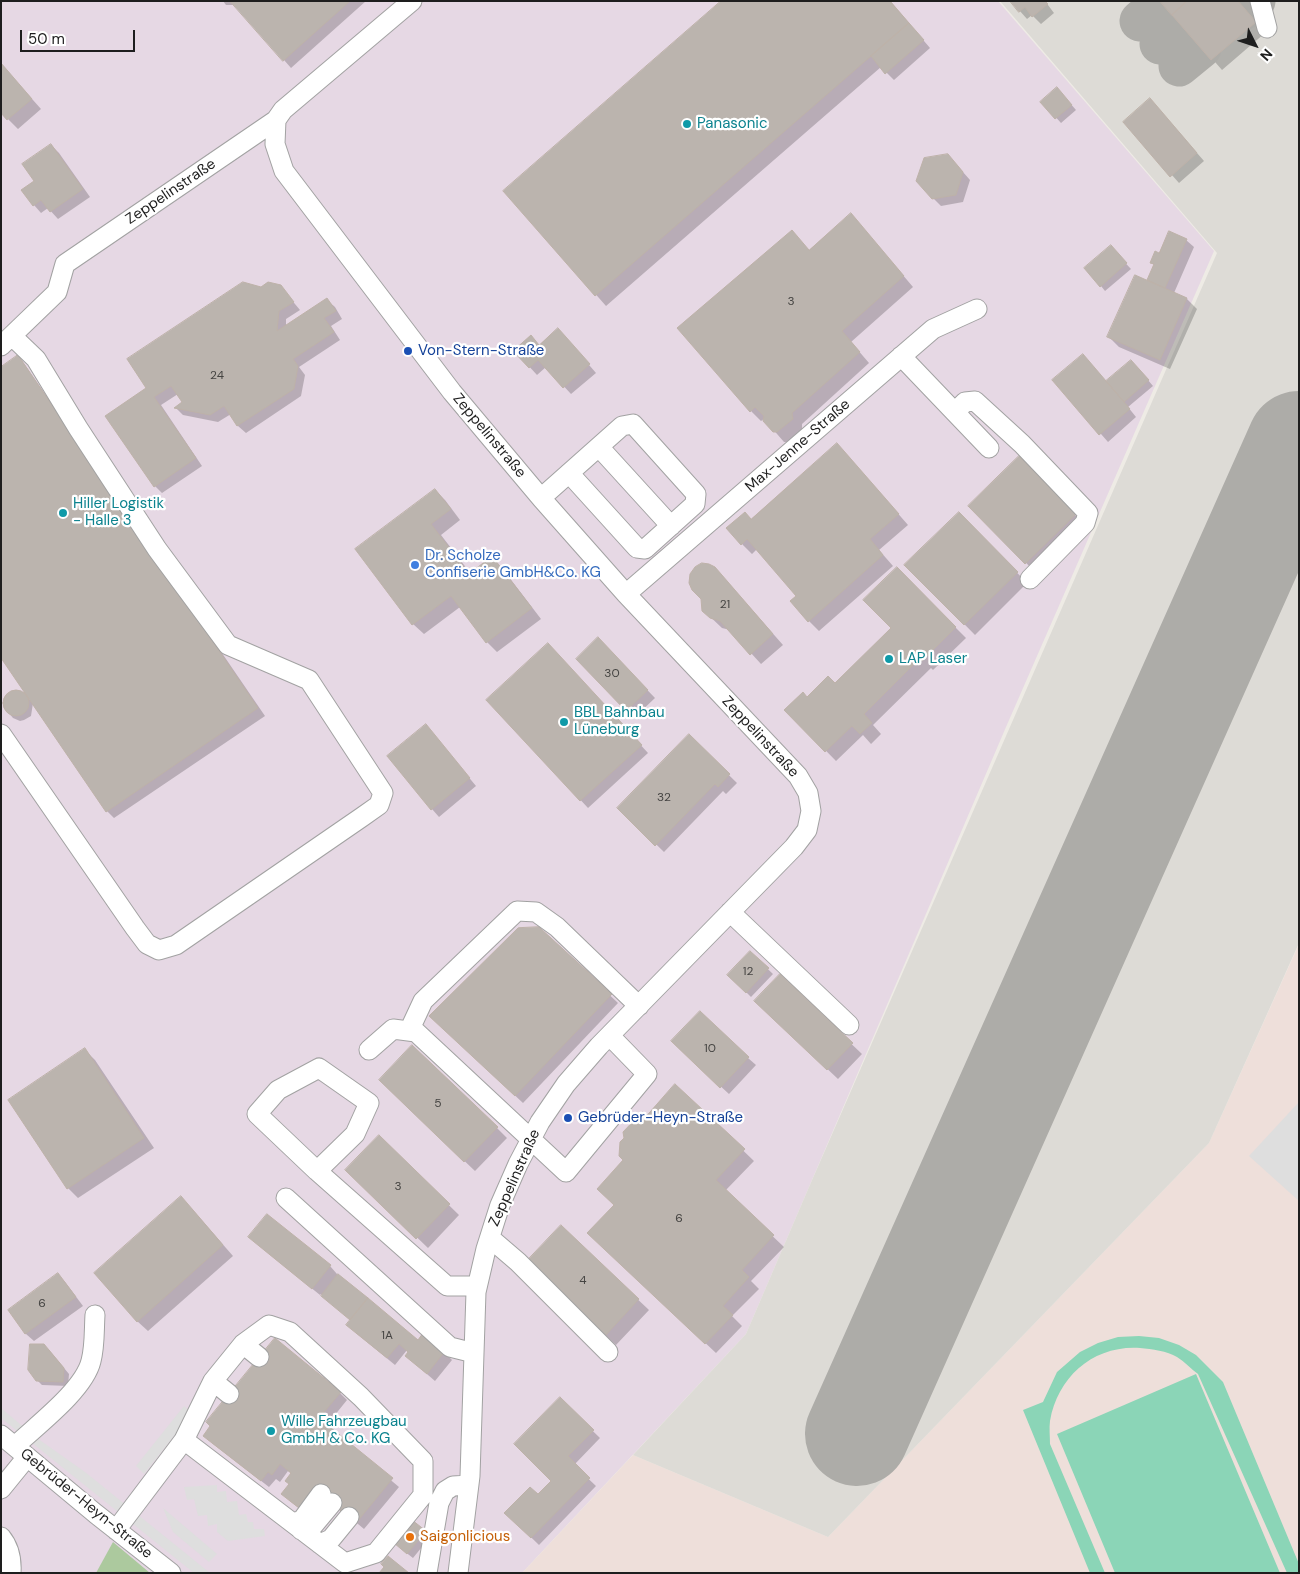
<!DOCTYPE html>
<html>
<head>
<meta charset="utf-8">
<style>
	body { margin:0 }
	#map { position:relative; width:1300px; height:1574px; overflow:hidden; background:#eeebe5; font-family:"DM Sans",sans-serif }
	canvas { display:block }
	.frame { position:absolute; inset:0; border:2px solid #1e1e1e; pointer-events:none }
	.north { position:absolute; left:1230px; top:20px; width:50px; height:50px; -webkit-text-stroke:4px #fff; paint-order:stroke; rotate:131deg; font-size:14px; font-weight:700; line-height:20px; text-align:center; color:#1e1e1e }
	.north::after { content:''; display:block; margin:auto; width:18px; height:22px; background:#1e1e1e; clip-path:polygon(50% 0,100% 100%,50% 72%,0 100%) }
	.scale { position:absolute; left:20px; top:30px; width:115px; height:22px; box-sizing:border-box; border:2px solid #1e1e1e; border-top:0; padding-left:6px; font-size:15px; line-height:18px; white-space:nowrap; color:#1e1e1e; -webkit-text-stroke:4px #fff; paint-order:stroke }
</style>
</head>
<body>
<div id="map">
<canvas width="1300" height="1574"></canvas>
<div class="frame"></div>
<div class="north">N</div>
<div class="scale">50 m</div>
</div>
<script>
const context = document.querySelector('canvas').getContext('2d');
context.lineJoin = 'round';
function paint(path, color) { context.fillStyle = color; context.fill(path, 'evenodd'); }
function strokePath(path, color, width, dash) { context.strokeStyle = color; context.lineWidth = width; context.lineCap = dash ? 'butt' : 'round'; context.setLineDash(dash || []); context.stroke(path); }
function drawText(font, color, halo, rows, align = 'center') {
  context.font = font + ' "DM Sans",sans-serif'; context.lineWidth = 4.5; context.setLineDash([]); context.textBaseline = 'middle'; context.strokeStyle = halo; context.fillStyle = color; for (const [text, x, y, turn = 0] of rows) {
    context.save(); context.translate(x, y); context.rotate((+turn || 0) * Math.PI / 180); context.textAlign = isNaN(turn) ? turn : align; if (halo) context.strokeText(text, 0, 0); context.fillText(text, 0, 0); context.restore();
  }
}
paint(new Path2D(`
	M1,1h997l216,250 -208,476 -260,607 -224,239h-521z`), '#e6d8e4');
paint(new Path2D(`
	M1299,944v629h-777l111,-118 195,82 381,-394z`), '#eedfda');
paint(new Path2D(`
	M1000,1h299v942l-90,200 -381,394 -195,-82 113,-121 63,-147 408,-934z`), '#dddbd6');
paint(new Path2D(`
	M113,1542l37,31h-54z`), '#acc99e');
paint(new Path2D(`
	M1139,1336l20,2 20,7 17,10 27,27 76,182v9h-12l-89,-199c-7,-5 -13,-12 -21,-17 -10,-6 -25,-8 -37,-9 -46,-3 -82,28 -90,73 -1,7 0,16 0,23l55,129h-15l-67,-163 20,-8 14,-30 23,-20 18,-9 20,-6z
	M1196,1374l84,199h-165l-58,-139z`), '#8bd5b7');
paint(new Path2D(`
	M1299,1102v99l-50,-45z
	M184,1406l8,7 -48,61 -8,-8z
	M1,1408l33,28 51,36 125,101h-16l-193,-155z
	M217,1485v7l9,-1 1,11 10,-1 2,14 7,-1 2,8h5l1,7h10l1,7 -37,5 -11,-9v-8l-9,2 -1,-11 -9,1 -4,-17 -7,1 -3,-13z
	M163,1508l54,46 -8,8 -36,-30z`), '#dedede');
paint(new Path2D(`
	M223,1h143l-75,67 -55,-63h-10z
	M890,1l40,47 -36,32 -13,-13 -275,239 -101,-115z
	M1011,1h34l9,12 -13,11 -9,-9 -5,4z
	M1162,1h76l27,32 -43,37z
	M1,64l40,45 -23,20 -10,-10z
	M1062,94l14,16 -15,13 -19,-21z
	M1157,107l47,54 -25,22 -54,-61z
	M51,145l8,8 31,44 -32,22 -10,-11 -7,5 -7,-8 2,-24z
	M955,163l15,17 -7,22 -22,4 -8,-8z
	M851,214l62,73 -62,55 18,21 -67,61v5l-14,13h-4l-20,-23 -3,2 -10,-10 58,-160z
	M1186,240l8,7 -20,46 13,6 10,10 -27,60 -51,-22 -10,-10 43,-53 -3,-4 6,-14 -4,-4 9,-7z
	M1115,252l16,17 -26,22 -4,-5z
	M280,286l20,24 -14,9v8l41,-27 8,7 7,12 -11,7 9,14 -41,27 6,8 -4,21 -55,37 -8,-7 -7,-12 -13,8 -35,-7 -7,-7 7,-5 -5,-9 -17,11 41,61 -40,27 -7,-7 -8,-98 114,-100z
	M565,337l31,36 -25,21 -25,-27 -9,8 -22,-24 24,-5z
	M18,357l7,8 240,351 -151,102 -7,-7 -74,-108 -2,13 -7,4 -4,1 -7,-3 -5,-6 -4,-7 2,-8 6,-5h8l10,8h1z
	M1136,366l17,20 -25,21 8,10 -28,25 -54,-62 53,3z
	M847,455l61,70 -29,25 14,16 -74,65 -10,-10 -11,-25 -41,-47 -5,5 -10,-10 9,-24z
	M1019,458l66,67 -49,48 -66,-67z
	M435,490l10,10 15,20 -19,15 30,39 21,-16 10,10 39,51 -44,33 -10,-10 -27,-35 -36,27 -11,-10 -56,-75z
	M959,513l68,70 -52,52 -69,-70z
	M715,568l68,77 -22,19 -31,-34 -8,-2 -19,-18z
	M897,569l69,69 -33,32 -2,-2 -58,57 8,9 -10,10 -8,-9 -27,26 -50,-51 49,-25 58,-57z
	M598,639l57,59 -21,20 -57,-59z
	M555,652l93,101 -60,55 -100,-108z
	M433,734l43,52 -37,31 -7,-8z
	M689,736l48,47 -11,11 -3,-3 -59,61 -45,-44z
	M539,928l79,75 -95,100 -84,-79z
	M751,953l22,21 -22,23 -22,-22z
	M780,976l82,78 -24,25 -72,-68z
	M680,1049l68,9 8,7 -27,29z
	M85,1050l10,10 59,88 -76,50 -10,-10z
	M676,1086l78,75 -29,30 59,56 -33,34 8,8 -27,27 10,10 -26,27 -117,-110 16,-38 10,-45 22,-44z
	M391,1091l106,37 10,10 -32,33z
	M379,1137l80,78 -31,33 -81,-78z
	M191,1208l42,48 -85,75 -11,-10z
	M267,1215l63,51 7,8 81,67 26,11 8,8 -17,21 -29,-25 3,-4 -2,-2 -12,15 -40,-33 -4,-12 -30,-26 -1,1 -63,-51z
	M561,1227l88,83 -33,35 -78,-73z
	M58,1275l7,7 18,24 -49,35 -8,-7 -16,-24z
	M49,1350l20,24 -1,12 -26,-1 -5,-5z
	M340,1393l7,7 -21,26 73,61 -35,42 -41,-34 -16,19 -17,-13v-16l2,-11 -4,-3 -8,11 -4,-3 -7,8 -57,-44z
	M560,1399l40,39 -26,27 22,21 -57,59 -33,-32 32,-17 15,-15z
	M425,1532l5,5 -17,21 -13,-10z`), '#0003');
strokePath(new Path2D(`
	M1245,9l10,-8
	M1140,21l21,-18
	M1160,44l21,-18
	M1179,66l22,-18`), '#adaca8', 41);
strokePath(new Path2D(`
	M857,1434l442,-991`), '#adaca8', 104);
const building = new Path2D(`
	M230,1h120l-67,60z
	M721,1h169l19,22 -314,273 -92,-105z
	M1010,1h35l3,3 -16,13 -7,-10 -6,5z
	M1160,1h27l-15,14z
	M1187,1h51l18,21 -45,38 -39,-45z
	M909,23l15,17 -39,34 -14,-18z
	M1,63l31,36 -25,21 -6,-7z
	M1057,87l15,18 -17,14 -15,-17z
	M1150,98l47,55 -27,24 -47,-55z
	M51,144l32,45 -33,23 -9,-12 -8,6 -12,-16 13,-9 -12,-17z
	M948,154l15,18 -7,23 -24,4 -16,-18 8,-23z
	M851,213l53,63 -62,55 18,21 -68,61 1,6 -16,13h-4l-10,-11 1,-5 -9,-9 -5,5 -73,-84 115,-98 17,20z
	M1169,231l18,8 -22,49 -18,-8 7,-16 -4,-1 5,-12 4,2z
	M1111,245l16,18 -27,24 -16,-19z
	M1135,275l52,23 -27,62 -53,-23z
	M243,282l18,5 7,-5 13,3 13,17 -15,9 -2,20 50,-33 9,13 -12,7 10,14 -41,27 5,7 -4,23 -57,37 -13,-20 -14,9 -36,-7 8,-6 -11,-16 -17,11 42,61 -42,29 -49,-71 41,-28 -19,-29z
	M558,328l32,36 -27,24 -25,-28 -9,8 -16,-17 18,-16 8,10z
	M1083,354l47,55 -31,26 -47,-55z
	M18,355l240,353 -152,104 -105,-154v-291z
	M1131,360l18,20 -25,22 -18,-21z
	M837,443l62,71 -29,25 13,16 -75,67 -18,-21 6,-5 -49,-57 -6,6 -15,-17 19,-16 6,7z
	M1019,456l57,58 -51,50 -57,-58z
	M435,489l16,20 -20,15 38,50 23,-18 40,52 -46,35 -35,-47 -39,29 -57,-76z
	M959,512l59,60 -54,53 -60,-60z
	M702,563l7,1 6,3 58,67 -23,21 -30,-34 -10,-3 -8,-7 -1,-12 -9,-9 -3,-7 1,-9 5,-7z
	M897,567l59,60 -34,34 -2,-3 -56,56 8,9 -12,11 -8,-8 -27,26 -41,-42 19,-18 4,5 21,-21 7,7 56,-55 -28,-28z
	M598,637l50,53 -22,21 -50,-52z
	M548,643l94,102 -62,56 -94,-101z
	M3 703a13 13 0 1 1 26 0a13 13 0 1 1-26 0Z
	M426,724l44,54 -39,32 -44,-54z
	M689,734l41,40 -12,13 -3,-3 -60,62 -38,-38z
	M539,927l73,67 -97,102 -86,-80 89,-88z
	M750,951l19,17 -23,25 -19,-18z
	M780,974l73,69 -26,27 -73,-69z
	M700,1011l49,46 -29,31 -49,-47z
	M412,1045l86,82 -34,35 -85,-82z
	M85,1048l59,90 -77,51 -59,-89z
	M675,1084l70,65 -29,31 58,55 -32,35 7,7 -26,29 10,9 -28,29 -118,-111 27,-28 -17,-16 26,-29 -4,-4 1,-14 4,-4 -1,-6 19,-20 5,3z
	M379,1135l71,69 -34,35 -71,-69z
	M181,1196l42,49 -86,77 -43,-49z
	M267,1214l64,51 -19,24 -64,-52z
	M561,1225l78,74 -34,37 -79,-74z
	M58,1273l18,24 -51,37 -17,-24z
	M338,1274l30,24 -18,22 -29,-24z
	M368,1298l50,42 5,-7 22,18 -18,23 -22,-18 3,-4 -9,-8 -12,14 -41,-33z
	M275,1338l66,54 -22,26 74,60 -37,45 -42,-34 -15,19 -18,-14 8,-10 -4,-3 6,-8 -11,-9 -8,11 -4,-3 -7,9 -58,-45 7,-10 -4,-4z
	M30,1344h14l20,24 -1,14 -27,-1 -8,-11z
	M560,1397l34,33 -26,26 22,22 -59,60 -27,-25 26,-26 8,7 13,-13 -37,-37z
	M412,1520l14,11 -19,23 -13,-11z
	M388,1556l21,17h-30l5,-6 -3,-3z`);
paint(building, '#bbb4ae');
strokePath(building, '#beb2a9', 1);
const minor = new Path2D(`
	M412,1l-129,109 -7,10 -1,24 9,27 168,221 89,106 85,96 172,182 10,17 3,18 -4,19 -13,17 -195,199 -33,38 -26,38 -22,42 -18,41 -14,44 -10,43 -6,184 -12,97
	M1260,1l7,27
	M1,346l56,-54 8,-28 211,-144
	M901,356l88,92
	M955,412l10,-10 10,-1 47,43 66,69 -3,10 -55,56
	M599,447l72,79
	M541,498l81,-72 11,-2 63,70 -1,10 -50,45 -8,-1 -68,-75
	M626,594l307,-265 44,-20
	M1,734l134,194 12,16 12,6 17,-5 186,-128 17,-12 4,-12 -74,-113 -81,-35 -71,-96 -79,-121 -42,-69 -24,-23
	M730,912l119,113
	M409,1031l14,-30 94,-90 19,1 21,15 82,79
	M369,1050l24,-21 23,3 150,140 81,-98 -37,-38
	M317,1171l38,-37 14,-31 -50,-35 -41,22 -21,24 60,57 130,115h30
	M286,1198l164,149 24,6
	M490,1238l28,24 90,90
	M243,1344l16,13
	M213,1381l16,13
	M1,1435l95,79 75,59
	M15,1446c22,-21 69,-56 76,-85 4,-15 3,-31 4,-46
	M1,1489l26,-32
	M294,1523l8,-3 19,-26
	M116,1530l68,-90 29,-59 30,-37 26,-19 21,7 71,65 62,64v34l-47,58 -31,10 -161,-123
	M301,1530l11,-3 20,-24
	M1,1537c9,11 11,22 10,36
	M320,1544l11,-5 18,-22
	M427,1573l12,-70 6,-12 8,-5 16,-1`);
strokePath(minor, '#a2a2a2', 21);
strokePath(minor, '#fff', 19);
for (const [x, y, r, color] of [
	[687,124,5,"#0f9aa8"],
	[408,351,5,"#1a4fb4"],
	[63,513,5,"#0f9aa8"],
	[415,565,5,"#3f7fe0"],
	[889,659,5,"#0f9aa8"],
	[564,722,5,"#0f9aa8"],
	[568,1118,5,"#1a4fb4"],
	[271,1431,5,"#0f9aa8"],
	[410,1537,5,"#e8710a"]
]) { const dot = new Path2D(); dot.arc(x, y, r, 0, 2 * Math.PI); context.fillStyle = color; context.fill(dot); strokePath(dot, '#fff', 2); }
drawText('12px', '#454442', null, [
	["3",791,302],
	["24",217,376],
	["21",725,605],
	["30",612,674],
	["32",664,798],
	["12",748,972],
	["10",710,1049],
	["5",438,1104],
	["3",398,1187],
	["6",679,1219],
	["4",583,1281],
	["6",42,1304],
	["1A",387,1336]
]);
drawText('15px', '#0d838f', '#fff', [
	["Panasonic",697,124],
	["Hiller Logistik",73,504],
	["- Halle 3",73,521],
	["LAP Laser",899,659],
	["BBL Bahnbau",574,713],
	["Lüneburg",574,730],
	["Wille Fahrzeugbau",281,1422],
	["GmbH & Co. KG",281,1439]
], 'left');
drawText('15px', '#1e1e1e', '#fff', [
	["Zeppelinstraße",171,192,-34],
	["Zeppelinstraße",489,436,50],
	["Max-Jenne-Straße",798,446,-41],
	["Zeppelinstraße",760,737,47],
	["Zeppelinstraße",515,1178,-66],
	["Gebrüder-Heyn-Straße",86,1504,39]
]);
drawText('15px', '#164399', '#fff', [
	["Von-Stern-Straße",418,351],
	["Gebrüder-Heyn-Straße",578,1118]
], 'left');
drawText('15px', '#366cbe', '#fff', [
	["Dr. Scholze",425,556],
	["Confiserie GmbH&Co. KG",425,573]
], 'left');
drawText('15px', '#c56008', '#fff', [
	["Saigonlicious",420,1537]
], 'left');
</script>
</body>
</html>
